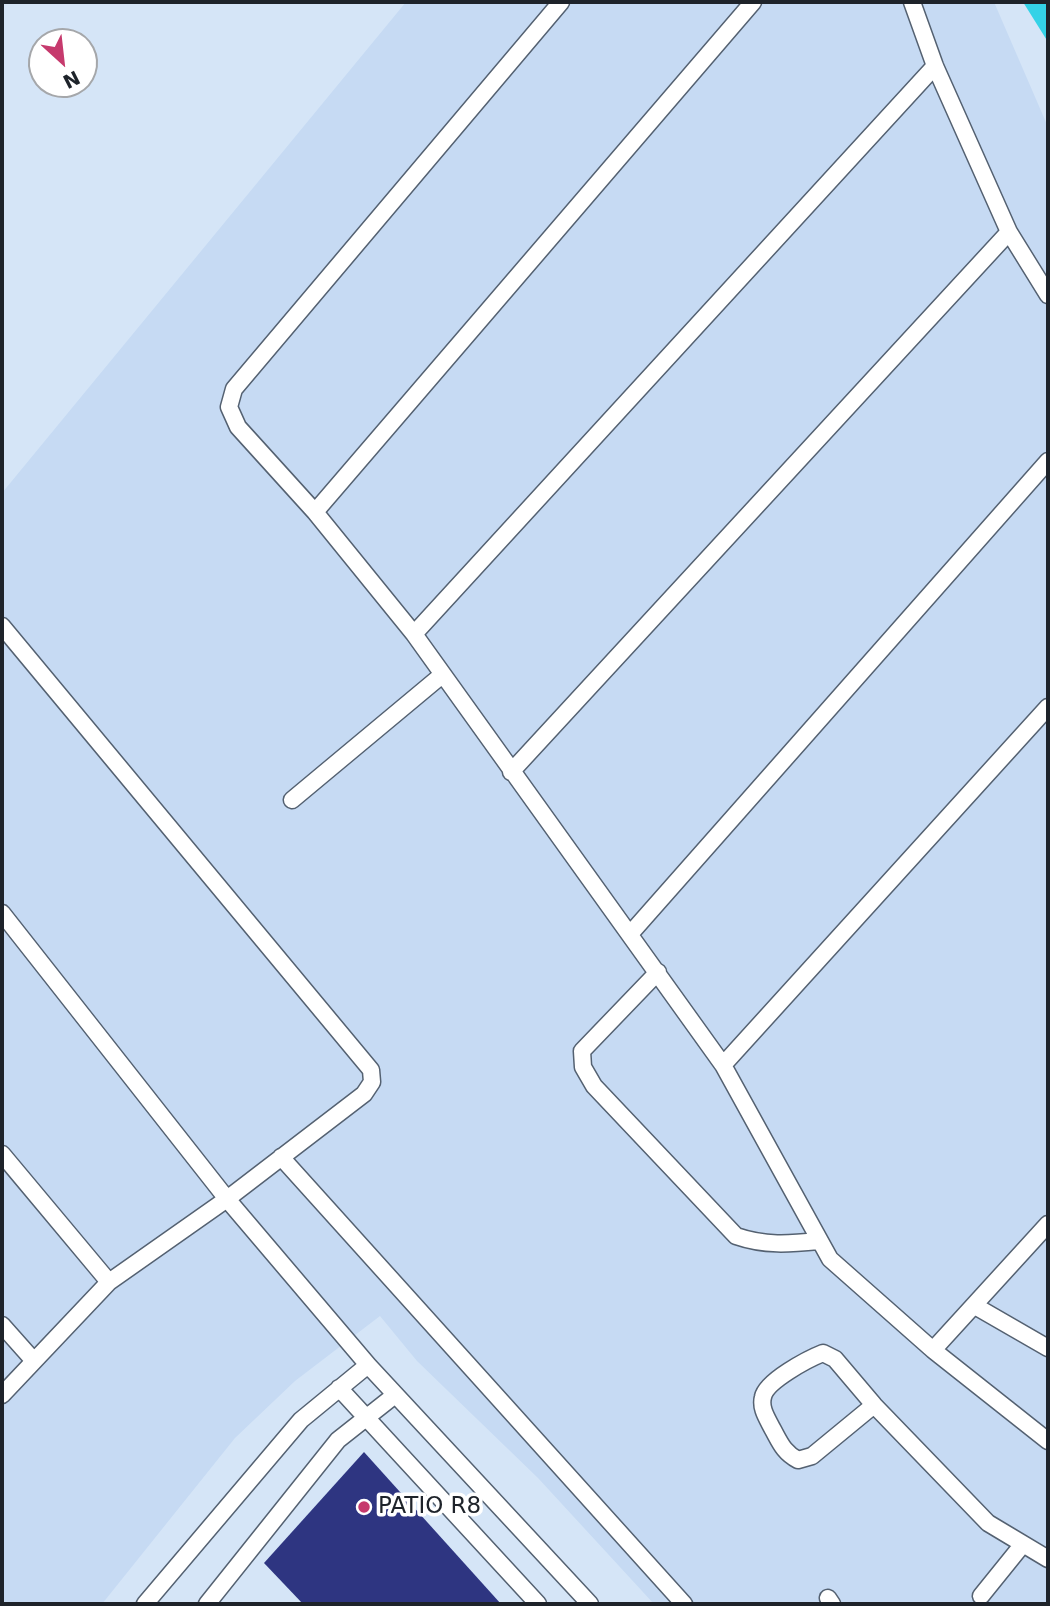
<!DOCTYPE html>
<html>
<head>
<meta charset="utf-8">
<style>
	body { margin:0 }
	#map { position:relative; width:1050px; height:1606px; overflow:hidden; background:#d5e5f7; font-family:"DejaVu Sans",sans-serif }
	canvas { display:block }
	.frame { position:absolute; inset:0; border:4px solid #1e232a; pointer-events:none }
	.north { position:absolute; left:28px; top:28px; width:70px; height:70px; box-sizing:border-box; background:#fff; border:2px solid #a5a7aa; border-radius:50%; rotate:153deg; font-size:19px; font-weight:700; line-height:28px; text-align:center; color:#1e232a }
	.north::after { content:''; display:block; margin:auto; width:24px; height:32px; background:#c63a6d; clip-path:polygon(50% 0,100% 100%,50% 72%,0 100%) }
</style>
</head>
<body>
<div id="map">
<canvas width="1050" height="1606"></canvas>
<div class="frame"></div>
<div class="north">N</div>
</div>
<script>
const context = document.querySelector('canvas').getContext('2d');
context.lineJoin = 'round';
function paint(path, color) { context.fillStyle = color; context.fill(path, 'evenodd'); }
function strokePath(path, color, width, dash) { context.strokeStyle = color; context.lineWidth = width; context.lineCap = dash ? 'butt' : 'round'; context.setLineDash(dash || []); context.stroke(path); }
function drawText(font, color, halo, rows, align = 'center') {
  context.font = font + ' "DejaVu Sans",sans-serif'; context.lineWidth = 7; context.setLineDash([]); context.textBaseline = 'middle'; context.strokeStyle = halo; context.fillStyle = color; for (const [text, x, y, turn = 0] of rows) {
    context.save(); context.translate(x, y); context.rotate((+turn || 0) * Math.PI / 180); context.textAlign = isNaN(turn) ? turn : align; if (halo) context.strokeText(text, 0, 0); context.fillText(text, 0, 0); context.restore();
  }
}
paint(new Path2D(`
	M406,2h588l54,125v1477h-394l-116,-126 -121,-117 -37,-45 -85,65 -60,57 -133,166h-100v-1111z`), '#c6daf3');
paint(new Path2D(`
	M1024,2h24v40l-25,-40z`), '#34d2e7');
paint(new Path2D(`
	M364,1452l137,152h-198l-39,-41z`), '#2e3581');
const lane = new Path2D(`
	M561,2l-327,387 -5,18 9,20 77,85 99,122 309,431 107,194 103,91 115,91
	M912,2l23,64 74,166 39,63
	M315,512l438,-510
	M2,626l369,444 1,12 -8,12 -137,105 141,166
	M414,634l521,-568
	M511,772l498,-540
	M292,800l150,-125
	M2,913l225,286 -118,83 -107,113
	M631,933l417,-472
	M658,972l-76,79 1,16 11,19 142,150c29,10 53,8 83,5
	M723,1065l325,-358
	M2,1154l107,128
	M281,1157l403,447
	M975,1306l73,42
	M2,1325l32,36
	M933,1350l115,-126
	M339,1388l199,216
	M874,1405l-62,51 -14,4c-15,-8 -18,-18 -26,-32 -5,-10 -12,-20 -9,-31 3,-16 45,-38 60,-44l12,6 39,46 114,118 60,36
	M981,1596l42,-52
	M828,1598l4,6
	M145,1604l156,-184 67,-55 222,239
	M207,1604l131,-164 57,-45`);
strokePath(lane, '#546171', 19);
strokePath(lane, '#fff', 16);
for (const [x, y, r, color] of [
	[364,1507,7,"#c63a6d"]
]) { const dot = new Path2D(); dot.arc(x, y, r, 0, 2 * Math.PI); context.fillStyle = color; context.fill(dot); strokePath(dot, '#fff', 2.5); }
drawText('23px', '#1e232a', '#fff', [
	["PATIO R8",378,1507]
], 'left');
</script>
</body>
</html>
